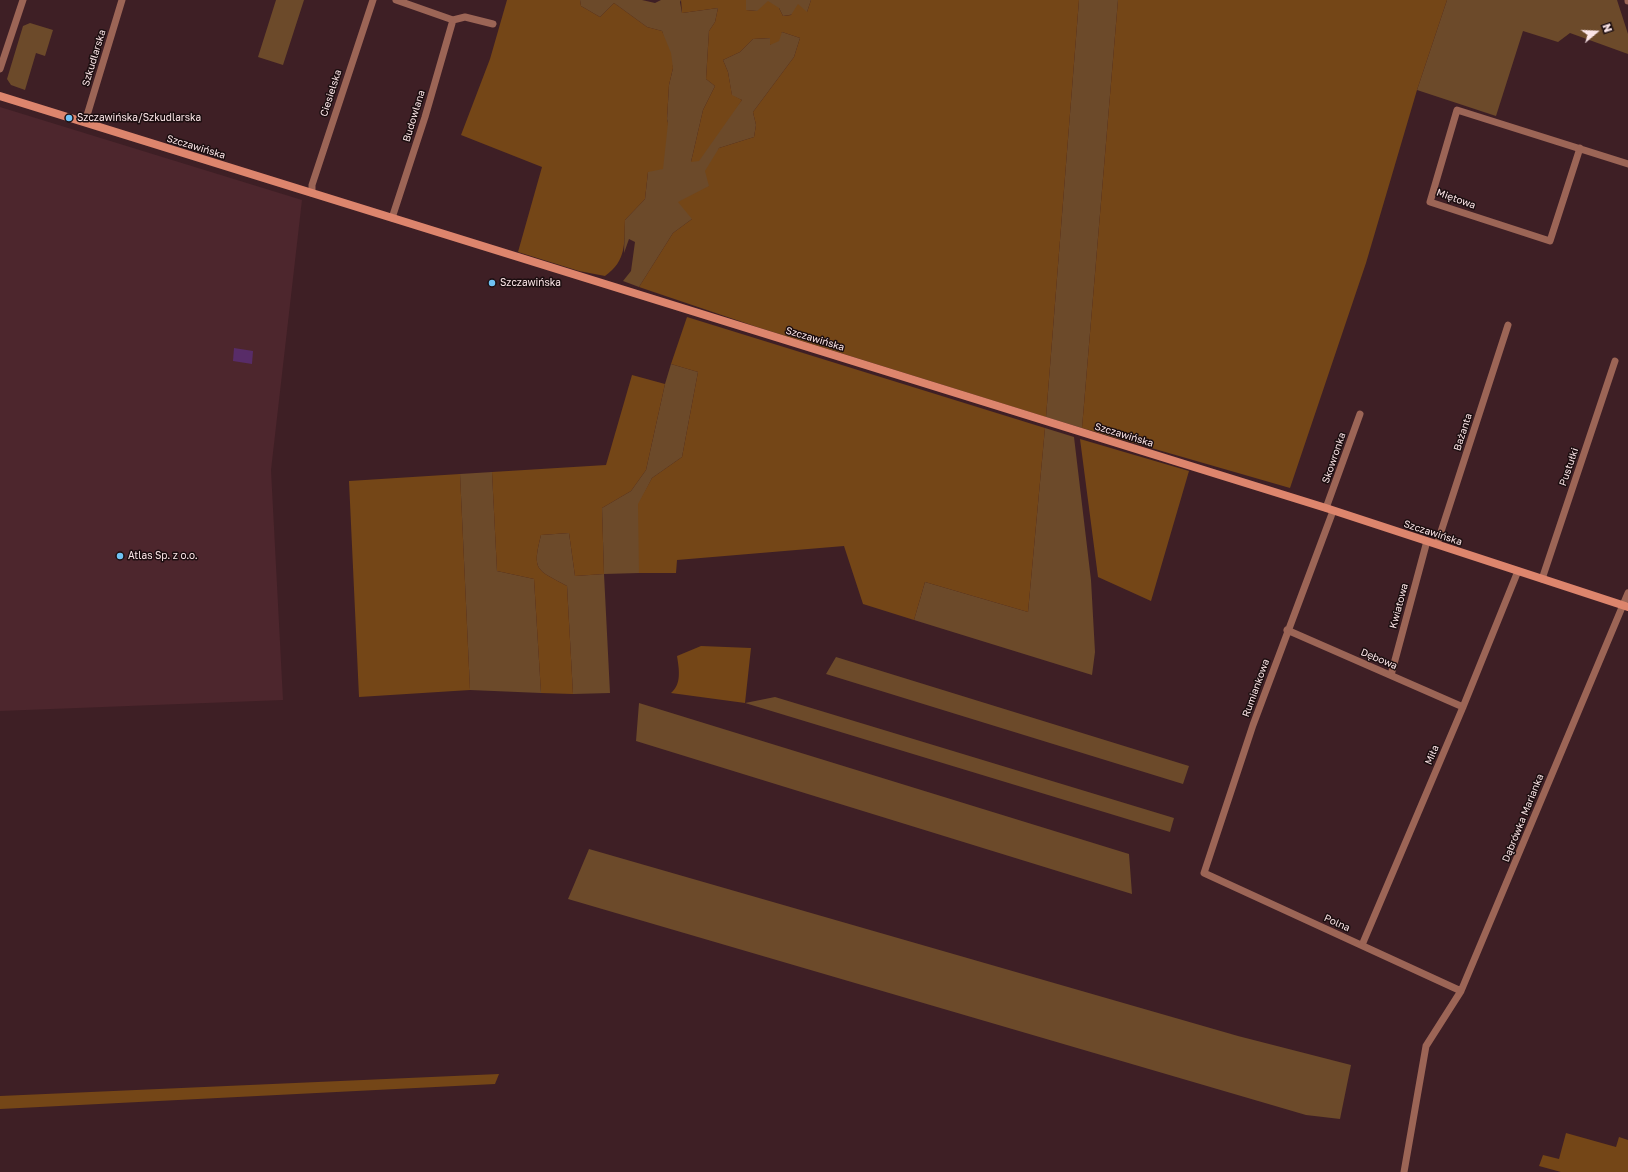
<!DOCTYPE html>
<html>
<head>
<meta charset="utf-8">
<style>
	body { margin:0 }
	#map { position:relative; width:1628px; height:1172px; overflow:hidden; background:#3e1f25; font-family:"Golos Text",sans-serif }
	canvas { display:block }
	.north { position:absolute; left:1576px; top:12px; width:40px; height:40px; -webkit-text-stroke:3px #1c0e10; paint-order:stroke; rotate:71deg; font-size:11px; font-weight:700; line-height:16px; text-align:center; color:#fbe5e7 }
	.north::after { content:''; display:block; margin:auto; width:14px; height:18px; background:#fbe5e7; clip-path:polygon(50% 0,100% 100%,50% 72%,0 100%) }
</style>
</head>
<body>
<div id="map">
<canvas width="1628" height="1172"></canvas>
<div class="north">N</div>
</div>
<script>
const context = document.querySelector('canvas').getContext('2d');
context.lineJoin = 'round';
function paint(path, color) { context.fillStyle = color; context.fill(path, 'evenodd'); }
function strokePath(path, color, width, dash) { context.strokeStyle = color; context.lineWidth = width; context.lineCap = dash ? 'butt' : 'round'; context.setLineDash(dash || []); context.stroke(path); }
function drawText(font, color, halo, rows, align = 'center') {
  context.font = font + ' "Golos Text",sans-serif'; context.lineWidth = 3; context.setLineDash([]); context.textBaseline = 'middle'; context.strokeStyle = halo; context.fillStyle = color; for (const [text, x, y, turn = 0] of rows) {
    context.save(); context.translate(x, y); context.rotate((+turn || 0) * Math.PI / 180); context.textAlign = isNaN(turn) ? turn : align; if (halo) context.strokeText(text, 0, 0); context.fillText(text, 0, 0); context.restore();
  }
}
paint(new Path2D(`
	M0,107l302,93 -31,270 12,230 -283,11z`), '#4d262d');
paint(new Path2D(`
	M276,0h28l-21,65 -25,-8z
	M580,0h62l13,3 6,-3h20l-1,2 2,11 36,-5 -3,14 -6,9 -3,48 9,7 -12,24 -12,52 51,-62 -10,-4 -4,-24 -5,-12 17,-8 13,-13 18,-1 -1,7 12,-13 18,6 -6,19 -41,55 3,13 -2,12 -35,11 -10,38 -17,33 -19,14 -34,54 -16,-6 8,-10 4,-29 -6,-3 -5,14 1,-33 20,-21 3,-27 20,-49 -1,-4 2,-34 4,-17 -11,-37 -15,-4 -33,-24 -14,14 -19,-11z
	M746,0h65l-4,12 -24,4 -4,-8 -22,3 -11,-1z
	M1079,0h39l-36,428 -36,-11z
	M1447,0h170l11,34v20l-58,-21 -12,9 -35,-11 -27,85 -79,-26z
	M30,23l23,7 -8,26 -9,-3 -11,37 -14,-5 -4,-6 16,-53z
	M671,364l27,8 -16,85 -30,21 -13,26v69l-35,1 6,119 -37,1 -6,-108c-31,-17 -35,-15 -26,-51l28,-2 6,43 29,-2 -2,-66 29,-17 15,-21 19,-86z
	M1045,428l29,9 17,143 4,72 -3,23 -178,-55 11,-38 103,30z
	M492,472l5,99 37,8 7,114 -71,-3 -10,-216z
	M836,657l353,109 -6,18 -357,-110z
	M775,697l399,121 -4,14 -425,-129z
	M639,703l490,151 3,40 -496,-153z
	M589,849l649,187 113,29 -11,54 -34,-4 -738,-216z`), '#6c4a2a');
paint(new Path2D(`
	M507,0h73l1,6 19,11 14,-14 33,24 15,4 9,22 2,15 -4,17 -2,34 1,4 -5,46 -15,3 -3,27 -20,21c-1,24 2,40 -20,56l-26,-5 -61,-19 24,-85 -81,-32 29,-76z
	M681,0h65v10l11,1 11,-10 11,7 4,8 8,-1 7,-11 9,8 4,-12h268l-33,417 -289,-90 -118,-40 34,-54 19,-14 -14,-17 31,-16 -4,-15 14,-23 35,-11 2,-12 -3,-13 41,-55 6,-19 -18,-6 -3,9 -9,4v-7l-17,1 -13,13 -17,8 5,12 4,23 10,5 -43,61 -8,1 12,-52 12,-24 -9,-7 3,-48 6,-9 3,-14 -36,5z
	M1118,0h329l-30,90 -51,173 -76,225 -208,-60z
	M687,317l358,111 -17,184 -103,-30 -11,38 -51,-16 -19,-58 -167,14 -1,13h-37l-1,-69 14,-26 30,-21 16,-85 -27,-8z
	M632,375l33,9 -19,86 -15,21 -29,17 2,66 -29,2 -6,-43 -28,2c-9,36 -5,34 26,51l6,108 -32,-1 -7,-114 -37,-8 -5,-99 114,-7z
	M1080,439l109,32 -38,130 -53,-24z
	M460,474l10,216 -111,7 -10,-216z
	M701,646l50,2 -6,55 -74,-10c11,-9 8,-24 6,-37z
	M499,1074l-4,10 -495,25v-13z
	M1566,1133l50,14 3,-10 9,3v32h-67l-22,-6 4,-11 16,4z`), '#744617');
paint(new Path2D(`
	M234,348l19,3 -1,13 -19,-3z`), '#582c68');
strokePath(new Path2D(`
	M396,0l57,20
	M1628,0v1
	M453,20l12,-3 28,7
	M0,69l23,-69
	M85,122l37,-122
	M1580,148l-30,93 -120,-39 27,-92 171,54
	M312,193v-8l61,-185
	M392,218l33,-101 28,-97
	M1326,508l34,-94
	M1333,511l-80,214 -49,148 257,118
	M1437,544l71,-219
	M1542,579l73,-218
	M1287,630l176,77
	M1391,675l36,-134
	M1362,945l101,-238 55,-136
	M1404,1172l22,-126 35,-55 167,-398`), '#9c6556', 7);
strokePath(new Path2D(`
	M0,96l1326,412 302,99`), '#dd856d', 8);
for (const [x, y, r, color] of [
	[69,118,4,"#6fc2f4"],
	[492,283,4,"#6fc2f4"],
	[120,556,4,"#6fc2f4"]
]) { const dot = new Path2D(); dot.arc(x, y, r, 0, 2 * Math.PI); context.fillStyle = color; context.fill(dot); strokePath(dot, '#1c0e10', 1.5); }
drawText('10px', '#fbe5e7', '#1c0e10', [
	["Szkudlarska",94,58,-73],
	["Ciesielska",331,93,-72],
	["Budowlana",414,116,-73],
	["Szczawińska",196,147,17],
	["Miętowa",1456,199,20],
	["Szczawińska",815,339,17],
	["Bażanta",1463,432,-72],
	["Szczawińska",1124,435,17],
	["Skowronka",1334,458,-71],
	["Pustułki",1569,467,-71],
	["Szczawińska",1433,533,18],
	["Kwiatowa",1399,606,-75],
	["Dębowa",1379,659,23],
	["Rumiankowa",1256,688,-70],
	["Miła",1432,755,-67],
	["Dąbrówka Marianka",1523,818,-68],
	["Polna",1337,923,24]
]);
drawText('10px', '#fbe5e7', '#1c0e10', [
	["Szczawińska/Szkudlarska",77,118],
	["Szczawińska",500,283],
	["Atlas Sp. z o.o.",128,556]
], 'left');
</script>
</body>
</html>
